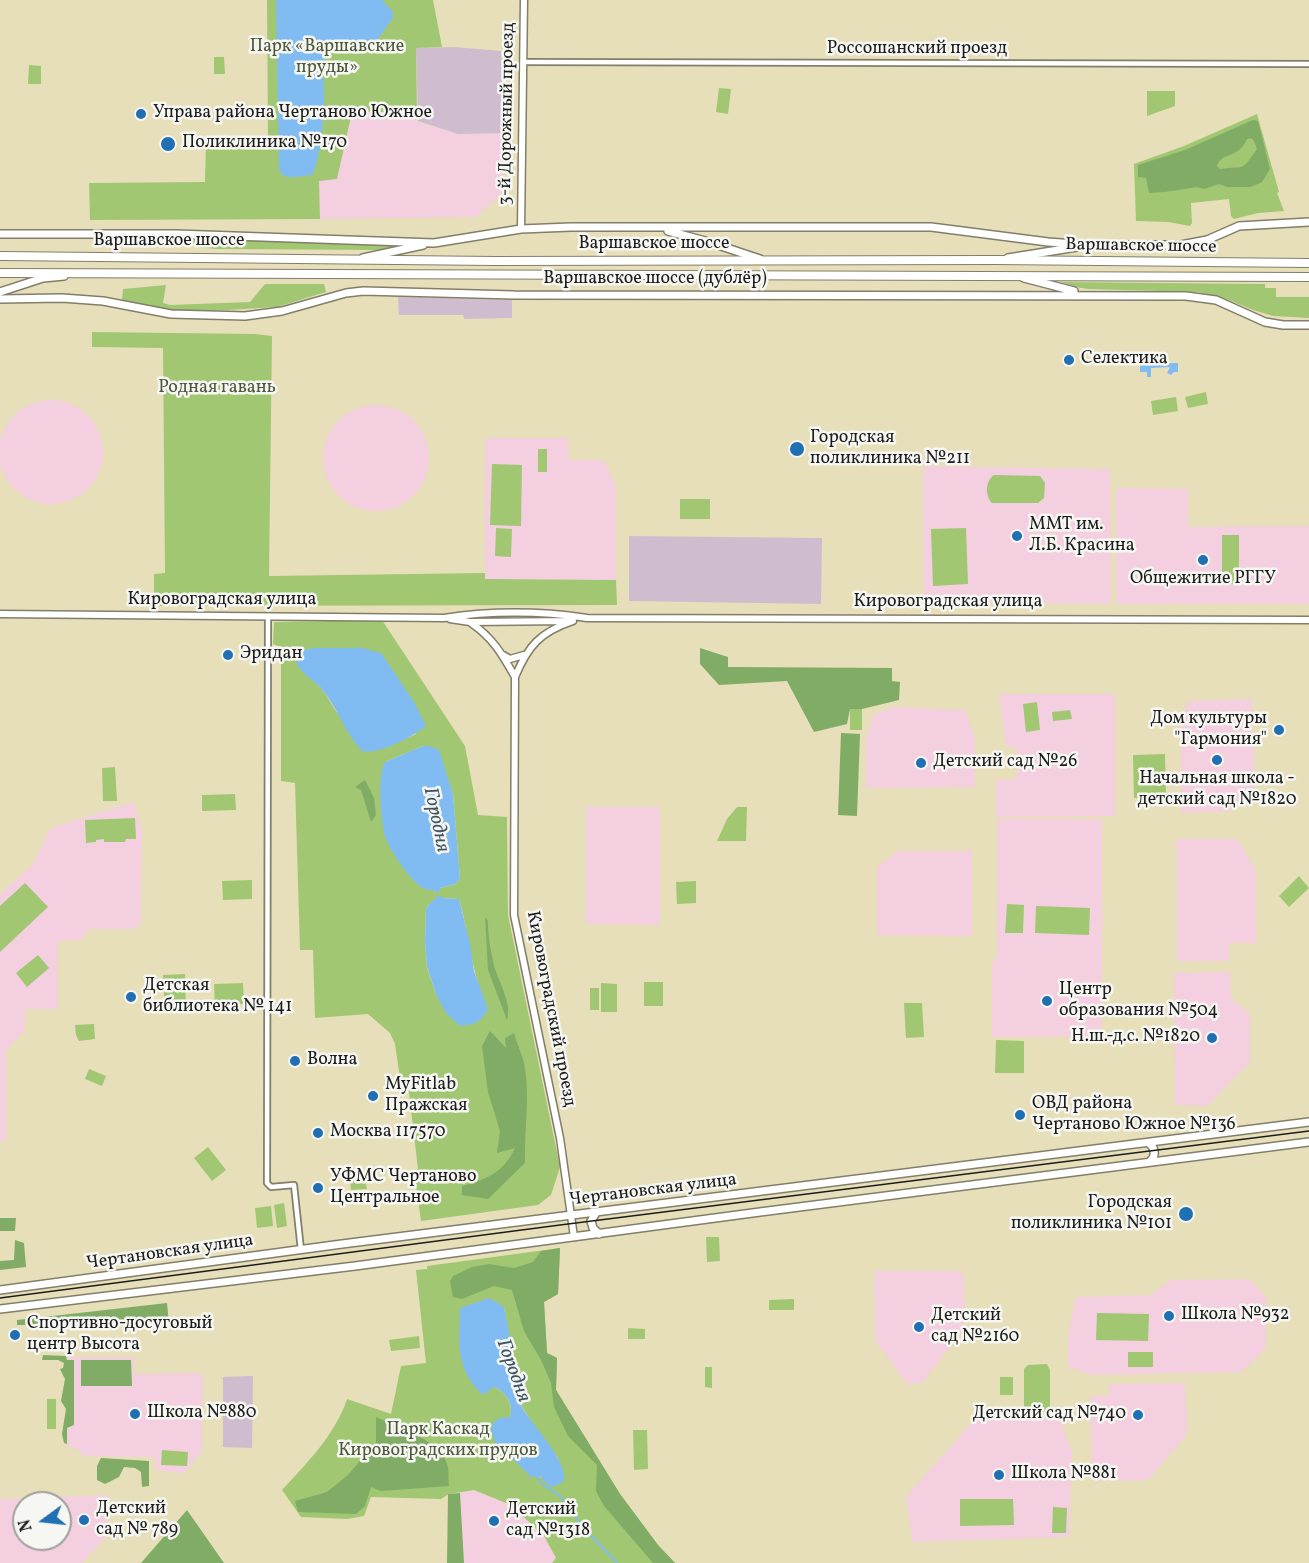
<!DOCTYPE html>
<html>
<head>
<meta charset="utf-8">
<style>
	body { margin:0 }
	#map { position:relative; width:1309px; height:1563px; overflow:hidden; background:#e7dfb9; font-family:Vollkorn,serif }
	canvas { display:block }
	.north { position:absolute; left:12px; top:1491px; width:60px; height:60px; box-sizing:border-box; background:#f6f6f2; border:2px solid #9f9f9c; border-radius:50%; rotate:255deg; font-size:16px; font-weight:700; line-height:24px; text-align:center; color:#1c1c1c }
	.north::after { content:''; display:block; margin:auto; width:21px; height:27px; background:#1f6fb2; clip-path:polygon(50% 0,100% 100%,50% 72%,0 100%) }
</style>
</head>
<body>
<div id="map">
<canvas width="1309" height="1563"></canvas>
<div class="north">N</div>
</div>
<script>
const context = document.querySelector('canvas').getContext('2d');
context.lineJoin = 'round';
function paint(path, color) { context.fillStyle = color; context.fill(path, 'evenodd'); }
function strokePath(path, color, width, dash) { context.strokeStyle = color; context.lineWidth = width; context.lineCap = dash ? 'butt' : 'round'; context.setLineDash(dash || []); context.stroke(path); }
function drawText(font, color, halo, rows, align = 'center') {
  context.font = font + ' Vollkorn,serif'; context.lineWidth = 5; context.setLineDash([]); context.textBaseline = 'middle'; context.strokeStyle = halo; context.fillStyle = color; for (const [text, x, y, turn = 0] of rows) {
    context.save(); context.translate(x, y); context.rotate((+turn || 0) * Math.PI / 180); context.textAlign = isNaN(turn) ? turn : align; if (halo) context.strokeText(text, 0, 0); context.fillText(text, 0, 0); context.restore();
  }
}
paint(new Path2D(`
	M352,112h65l1,10 40,12 45,-1v55l-6,10 -21,19 -156,2 -1,-38 18,-2z
	M-1 452a52 52 0 1 1 104 0a52 52 0 1 1-104 0Z
	M323 458a53 53 0 1 1 106 0a53 53 0 1 1-106 0Z
	M485,438h83l1,22h35l12,27v93l-131,-1z
	M923,466l187,3 1,135 -187,-2z
	M1116,488l72,1v38l121,-1v78h-193z
	M999,694h116v119l-2,3 -117,1v-37l21,-1v-31l-11,-1z
	M1252,699l3,101 -23,1v10l-51,2v-93l7,-19z
	M893,707l72,3 10,29v48l-109,1v-50l8,-23z
	M134,802l8,29 -1,92 -7,6h-45l-8,11 -23,1v68h-33v21l-19,20v91h-6v-246l33,-31 18,-36z
	M586,807h74v118l-74,-1z
	M997,819h105v218h-110v-73l5,-9z
	M1177,839h60l19,31v73h-27v18h-52z
	M898,851h74v85l-95,-1v-68z
	M1230,972l1,26 19,16v48l-43,44 -32,-1 -1,-132z
	M874,1271h84l6,5 1,44 -4,13 -39,50 -15,1 -32,-44z
	M1249,1279l17,17v52l-24,24 -149,3 -25,-8v-32l8,-38 75,-2 20,-15z
	M68,1357h66v17l65,-1 4,3 -1,75 -17,21 -8,1 -21,-3 -1,-13 -70,-1 -12,-9h-6z
	M1185,1383l2,51 -39,46 -56,1 -2,-85h19v-12z
	M1058,1414l14,38 -3,85 -156,5 -7,-45 68,-77z
	M474,1490l37,15 33,31 12,22 -4,5h-88l-4,-70z
	M108,1495l-2,42 -24,26h-82v-64zM24,1503h36v36h-36z`), '#f3cfe0');
paint(new Path2D(`
	M455,47l46,4 2,82 -45,1 -40,-13 -2,-73z
	M398,297l114,3v18l-48,1 -1,-4h-64z
	M629,536l193,2 -1,66 -192,-3z
	M253,1376l-1,72 -29,-1v-70z`), '#cfbdcf');
paint(new Path2D(`
	M267,0h166l9,47 -26,1 1,64h-65l-15,67 -18,2 1,38 -230,1 -1,-37 116,-1 1,-41 62,-3z
	M214,57h10l1,17h-11z
	M29,65l12,1v18h-13z
	M719,88l12,1 -3,25 -12,-2z
	M1147,91h28v15l-28,10z
	M1257,114l22,78 -2,1 7,18 -26,2 -24,6 -3,-3 -2,-17 -38,4 1,20 -2,3 -22,-4 -32,-1 -2,-57 50,-18z
	M113,237l164,2 57,5 58,1v2l-13,3 -163,-1 -21,-2 -1,-3 -80,-2z
	M1061,282l204,2v4h11v9h33v21l-36,-2 -20,-6 -29,-12 -26,-6 -110,-3 -13,-2z
	M265,284h59l2,8 -49,15 -49,3h-59l-47,-10 1,-11 43,-4 -3,18 7,2 80,-3z
	M92,332l163,2 17,2 -3,240 216,-3v6l131,1 1,25 -463,1v-32l11,-1 -2,-225 -71,-1z
	M1206,392l2,12 -20,4 -3,-11z
	M1176,397l2,14 -25,4 -2,-14z
	M538,449h9v23h-9z
	M492,464l30,1 -1,61 -31,-1z
	M994,475l46,1 5,7 -1,15 -6,5h-46c-7,-7 -7,-22 2,-28z
	M680,499h30v20h-30z
	M496,528l16,1 -1,28 -16,-1z
	M966,528l2,56 -35,2 -2,-57z
	M1222,535h17v49h-17z
	M382,620l83,126 13,69 29,2 1,98 52,252 -9,28 -13,10 -117,16 -7,-51 4,-1 -10,-85 -7,1 -6,-41 -5,-11 -22,-19 -53,4 -2,-68h-13l-5,-167 -14,-2v-134l-8,-3 1,-22zM304,650l77,3 7,12 28,69 -31,14c-13,-9 -36,-21 -46,-33 -7,-8 -11,-19 -18,-27 -9,-11 -36,-25 -17,-38zM423,746l15,4 15,44 7,84 -4,6 -16,4v3l-5,2 -1,-3 -25,-16 -24,-38v-74zM442,898l17,1c9,30 11,61 21,90l-44,5 -9,-26 -2,-26 1,-33 3,-5z
	M1037,702l3,28 -14,2 -3,-28z
	M850,709h12v21h-12z
	M1070,710l2,9 -19,2 -1,-9z
	M1165,754l1,42 -32,2 -1,-43z
	M115,767l2,34h-14l-1,-33z
	M235,794l1,16 -34,1v-16z
	M737,807h10l-1,34h-29l10,-22z
	M135,818l1,21h-10l-1,3h-21v-3l-8,1v2l-10,1 -1,-23z
	M1299,876l10,12 -20,19 -10,-11z
	M252,880v19l-29,1 -1,-19z
	M696,881v22l-19,1 -1,-22z
	M25,883l23,24 -48,45v-46z
	M1007,904l17,1 -1,28h-18z
	M1036,906l54,2 -1,27 -54,-2z
	M38,955l11,13 -22,19 -11,-14z
	M185,974l1,37 -21,1 -2,-37z
	M644,982h19v24h-19z
	M243,983l1,21 -29,1 -1,-21z
	M601,983l16,1v28h-16z
	M590,988h9v22h-9z
	M904,1003h18l2,34 -18,1z
	M94,1024l1,15 -16,2 -3,-6 -1,-10z
	M996,1040l28,1v32h-29z
	M89,1069l17,7 -4,10 -17,-7z
	M208,1147l18,23 -14,11 -18,-23z
	M365,1179l2,10 -16,1 -1,-10z
	M284,1203l3,23 -10,2 -3,-23z
	M271,1206l2,20 -16,2 -2,-20z
	M706,1237h13l1,24 -13,1z
	M560,1248l-2,46 -14,8 3,51 10,5 -1,32 64,104 38,51 17,18h-123l4,-5 -12,-22 -33,-31 -37,-15 -25,4 -8,5 -70,-2 -7,19 -17,3 -46,-2 -19,-27c25,-27 53,-55 65,-91l44,15 10,-48 25,-3 -10,-93 11,-1v-3zM504,1307l11,60 3,33 19,31 21,27 -13,22 -48,-33 3,-29h10c4,-14 -4,-26 -16,-31z
	M794,1299v11h-25v-10z
	M1097,1313l52,1 -1,27 -52,-1z
	M628,1328l17,1v10h-17z
	M419,1336l1,12 -29,3 -2,-11z
	M1128,1352h25v15h-25z
	M1047,1364l3,6v38l-4,4 -19,1 -3,-5v-39l4,-4z
	M705,1367h7v21l-7,-1z
	M1000,1377h13v18h-13z
	M47,1399h9v30h-9z
	M633,1430h14l1,39 -14,1z
	M162,1450l26,2 -1,14 -26,-1z
	M960,1499h53l1,26 -54,1z
	M1053,1507l14,1 -1,25h-14z`), '#a1c773');
paint(new Path2D(`
	M1253,120l5,1 12,48 -8,13 -11,5h-24l-8,-3 -15,5 -7,-2 -32,5 -16,1 -3,-15 -8,-1v-12l47,-15zM1251,138l3,3 3,8c-17,24 -10,16 -37,20l-3,-3c5,-15 21,-6 30,-27z
	M700,648l28,9v10l164,1v13l8,1 -1,18 -37,9h-12l-3,15 -33,8 -27,-51 -68,4 -19,-21z
	M841,733l19,1 -3,82 -19,-1z
	M365,780l9,18 2,17 -5,7 -10,-32 -6,-3z
	M485,917l3,4c0,17 3,32 7,48 5,15 17,35 12,51l-19,-50z
	M490,1031l16,17 -1,-10 9,-5c3,12 10,24 11,36 5,31 -1,62 0,94l-37,36 -26,-4v-9c25,-7 41,-13 53,-38l-18,5 3,-22 -12,-39 -6,-46z
	M0,1218h16l-1,13h-15z
	M15,1240l9,3 2,24 -26,3v-9l14,-1z
	M560,1248l-2,46 -14,8 3,51 10,5 -1,32 64,104 38,51 17,18h-22l-49,-57 -8,-15 1,-26 -29,-29 -14,-29 -3,-24 -10,-23 -17,-29 -12,-41 -18,-4 -32,13 -9,-2 -3,-16 3,-5 19,-9 17,-3 25,4 19,-6 8,-11z
	M167,1303l2,21 -152,1v-5z
	M43,1355l23,1 1,4h7v65l-7,3v16l-3,-1 -2,-9 4,-25 -5,-8 4,-22 -5,-10 3,-1 1,-5 -6,-3h-16z
	M81,1360h50l1,26h-51z
	M376,1417c22,10 67,24 72,50 1,6 0,13 1,19l-68,5 -10,-4 -6,19 -9,8 -58,-2 -3,-11 32,-9 21,-17 28,-33z
	M101,1458l48,3v25l-7,1 -1,-15 -6,-4 -11,-1 -5,10 -14,7 -8,-4v-14z
	M460,1493l4,70h-17l1,-69z
	M187,1510l37,53h-83z`), '#80ac65');
paint(new Path2D(`
	M276,0h106l11,12v6l-19,26 -38,4 -11,8c-4,12 -1,24 -1,38 0,22 -3,59 -11,80l-3,1c-10,1 -27,7 -31,-6z
	M1178,363v9h-4l-3,3 -4,-2 3,-6 -19,1v9h-4v-5h-7v-8z
	M315,648h47l19,5 33,49 12,24c-14,11 -47,29 -64,25 -18,-19 -25,-45 -42,-64 -7,-7 -24,-17 -24,-28 0,-9 13,-10 19,-11z
	M423,746h7l9,4 14,44 7,84 -4,6 -16,4v3l-5,2 -1,-3c-3,0 -7,0 -9,-1 -13,-5 -36,-40 -40,-53 -4,-14 -8,-63 0,-74z
	M441,896l1,2 17,1 11,45 4,27 14,38c-7,13 -13,16 -28,17l-14,-13 -10,-19 -9,-27 -2,-25 1,-33 3,-5 7,-5 -1,-2z
	M489,1298l15,9c4,20 8,39 11,59 2,11 0,26 4,36 11,22 48,56 45,79l-9,5 -5,1 -10,-11 -9,1 -16,-16 -18,-14 -6,-17 2,-7 7,-5 10,-1c4,-13 -4,-25 -16,-30l-11,8c-28,-26 -24,-51 -23,-87z`), '#80bcf2');
strokePath(new Path2D(`
	M536,1476l5,7 19,13 23,31 34,36`), '#80bcf2', 2);
const minor = new Path2D(`
	M524,62l785,2
	M268,616l-1,567 4,4 23,-2 7,65`);
const tertiary = new Path2D(`
	M521,229l3,-229
	M0,614l444,4c46,-7 96,-7 143,0l722,2
	M450,619l20,3 99,-1
	M573,621c-33,11 -45,25 -58,56l-1,238 46,223 14,99
	M471,623c22,15 31,31 44,54
	M503,655l7,4 14,-4`);
const secondary = new Path2D(`
	M668,231l41,11 51,17
	M0,234h176l258,9 87,-14 50,-2h360l117,15 40,3h93l26,-5 32,-14 70,-4
	M363,258l60,-13
	M1008,258l69,-11
	M1024,278l50,13
	M0,292l43,-14 21,-2
	M0,299l62,-1 41,3 68,13 74,2 37,-5 64,-18 17,-2 151,4 672,1 30,4 49,22 18,3h26
	M1149,1162c7,-5 7,-13 0,-19
	M596,1213l-5,8 2,7 6,6
	M0,1290l342,-46 967,-122
	M0,1309l355,-43 405,-54 549,-70`);
const primary = new Path2D(`
	M0,256l495,5 500,-1 314,3
	M0,273l1309,4`);
strokePath(minor, '#827e6a', 8);
strokePath(tertiary, '#827e6a', 9);
strokePath(secondary, '#827e6a', 10);
strokePath(primary, '#827e6a', 10);
strokePath(minor, '#fff', 4.5);
strokePath(tertiary, '#fff', 6);
strokePath(secondary, '#fff', 7);
strokePath(primary, '#fff', 8);
strokePath(new Path2D(`
	M0,1298l560,-73 749,-94`), '#1c1c1c', 1.5);
for (const [x, y, r, color] of [
	[141,114,6,"#1f6fb2"],
	[168,144,8,"#1f6fb2"],
	[1069,360,6,"#1f6fb2"],
	[797,449,8,"#1f6fb2"],
	[1017,536,6,"#1f6fb2"],
	[1203,560,6,"#1f6fb2"],
	[228,655,6,"#1f6fb2"],
	[1279,730,6,"#1f6fb2"],
	[1217,760,6,"#1f6fb2"],
	[921,763,6,"#1f6fb2"],
	[131,997,6,"#1f6fb2"],
	[1047,1001,6,"#1f6fb2"],
	[1212,1038,6,"#1f6fb2"],
	[295,1061,6,"#1f6fb2"],
	[373,1096,6,"#1f6fb2"],
	[1020,1115,6,"#1f6fb2"],
	[318,1133,6,"#1f6fb2"],
	[318,1188,6,"#1f6fb2"],
	[1186,1214,8,"#1f6fb2"],
	[1169,1316,6,"#1f6fb2"],
	[919,1327,6,"#1f6fb2"],
	[15,1335,6,"#1f6fb2"],
	[135,1414,6,"#1f6fb2"],
	[1138,1415,6,"#1f6fb2"],
	[999,1475,6,"#1f6fb2"],
	[84,1520,6,"#1f6fb2"],
	[494,1521,6,"#1f6fb2"]
]) { const dot = new Path2D(); dot.arc(x, y, r, 0, 2 * Math.PI); context.fillStyle = color; context.fill(dot); strokePath(dot, '#f6f6f2', 2); }
drawText('18px', '#4b583a', '#f6f6f2', [
	["Парк «Варшавские",327,48],
	["пруды»",327,69],
	["Родная гавань",217,389],
	["Парк Каскад",438,1431],
	["Кировоградских прудов",438,1452]
]);
drawText('18px', '#1c1c1c', '#f6f6f2', [
	["Россошанский проезд",917,50],
	["3-й Дорожный проезд",508,114,-89],
	["Варшавское шоссе",169,242],
	["Варшавское шоссе",654,245],
	["Варшавское шоссе",1141,247,1],
	["Варшавское шоссе (дублёр)",655,280],
	["Кировоградская улица",222,601],
	["Кировоградская улица",948,603],
	["Кировоградский проезд",550,1009,79],
	["Чертановская улица",653,1191,-7],
	["Чертановская улица",170,1253,-8]
]);
drawText('18px', '#1c1c1c', '#f6f6f2', [
	["Управа района Чертаново Южное",153,114],
	["Поликлиника №170",182,144],
	["Селектика",1081,360],
	["Городская",810,439],
	["поликлиника №211",810,460],
	["ММТ им.",1029,526],
	["Л.Б. Красина",1029,547],
	["Общежитие РГГУ",1203,580,"center"],
	["Эридан",240,655],
	["Дом культуры",1267,720,"right"],
	["\"Гармония\"",1267,741,"right"],
	["Детский сад №26",933,763],
	["Начальная школа -",1217,780,"center"],
	["детский сад №1820",1217,801,"center"],
	["Детская",143,987],
	["библиотека № 141",143,1008],
	["Центр",1059,991],
	["образования №504",1059,1012],
	["Н.ш.-д.с. №1820",1200,1038,"right"],
	["Волна",307,1061],
	["MyFitlab",385,1086],
	["Пражская",385,1107],
	["ОВД района",1032,1105],
	["Чертаново Южное №136",1032,1126],
	["Москва 117570",330,1133],
	["УФМС Чертаново",330,1178],
	["Центральное",330,1199],
	["Городская",1172,1204,"right"],
	["поликлиника №101",1172,1225,"right"],
	["Школа №932",1181,1316],
	["Детский",931,1317],
	["сад №2160",931,1338],
	["Спортивно-досуговый",27,1325],
	["центр Высота",27,1346],
	["Школа №880",147,1414],
	["Детский сад №740",1126,1415,"right"],
	["Школа №881",1011,1475],
	["Детский",96,1510],
	["сад № 789",96,1531],
	["Детский",506,1511],
	["сад №1318",506,1532]
], 'left');
drawText('italic 20px', '#3f5467', '#f6f6f2', [
	["Городня",435,820,78],
	["Городня",512,1371,70]
]);
</script>
</body>
</html>
